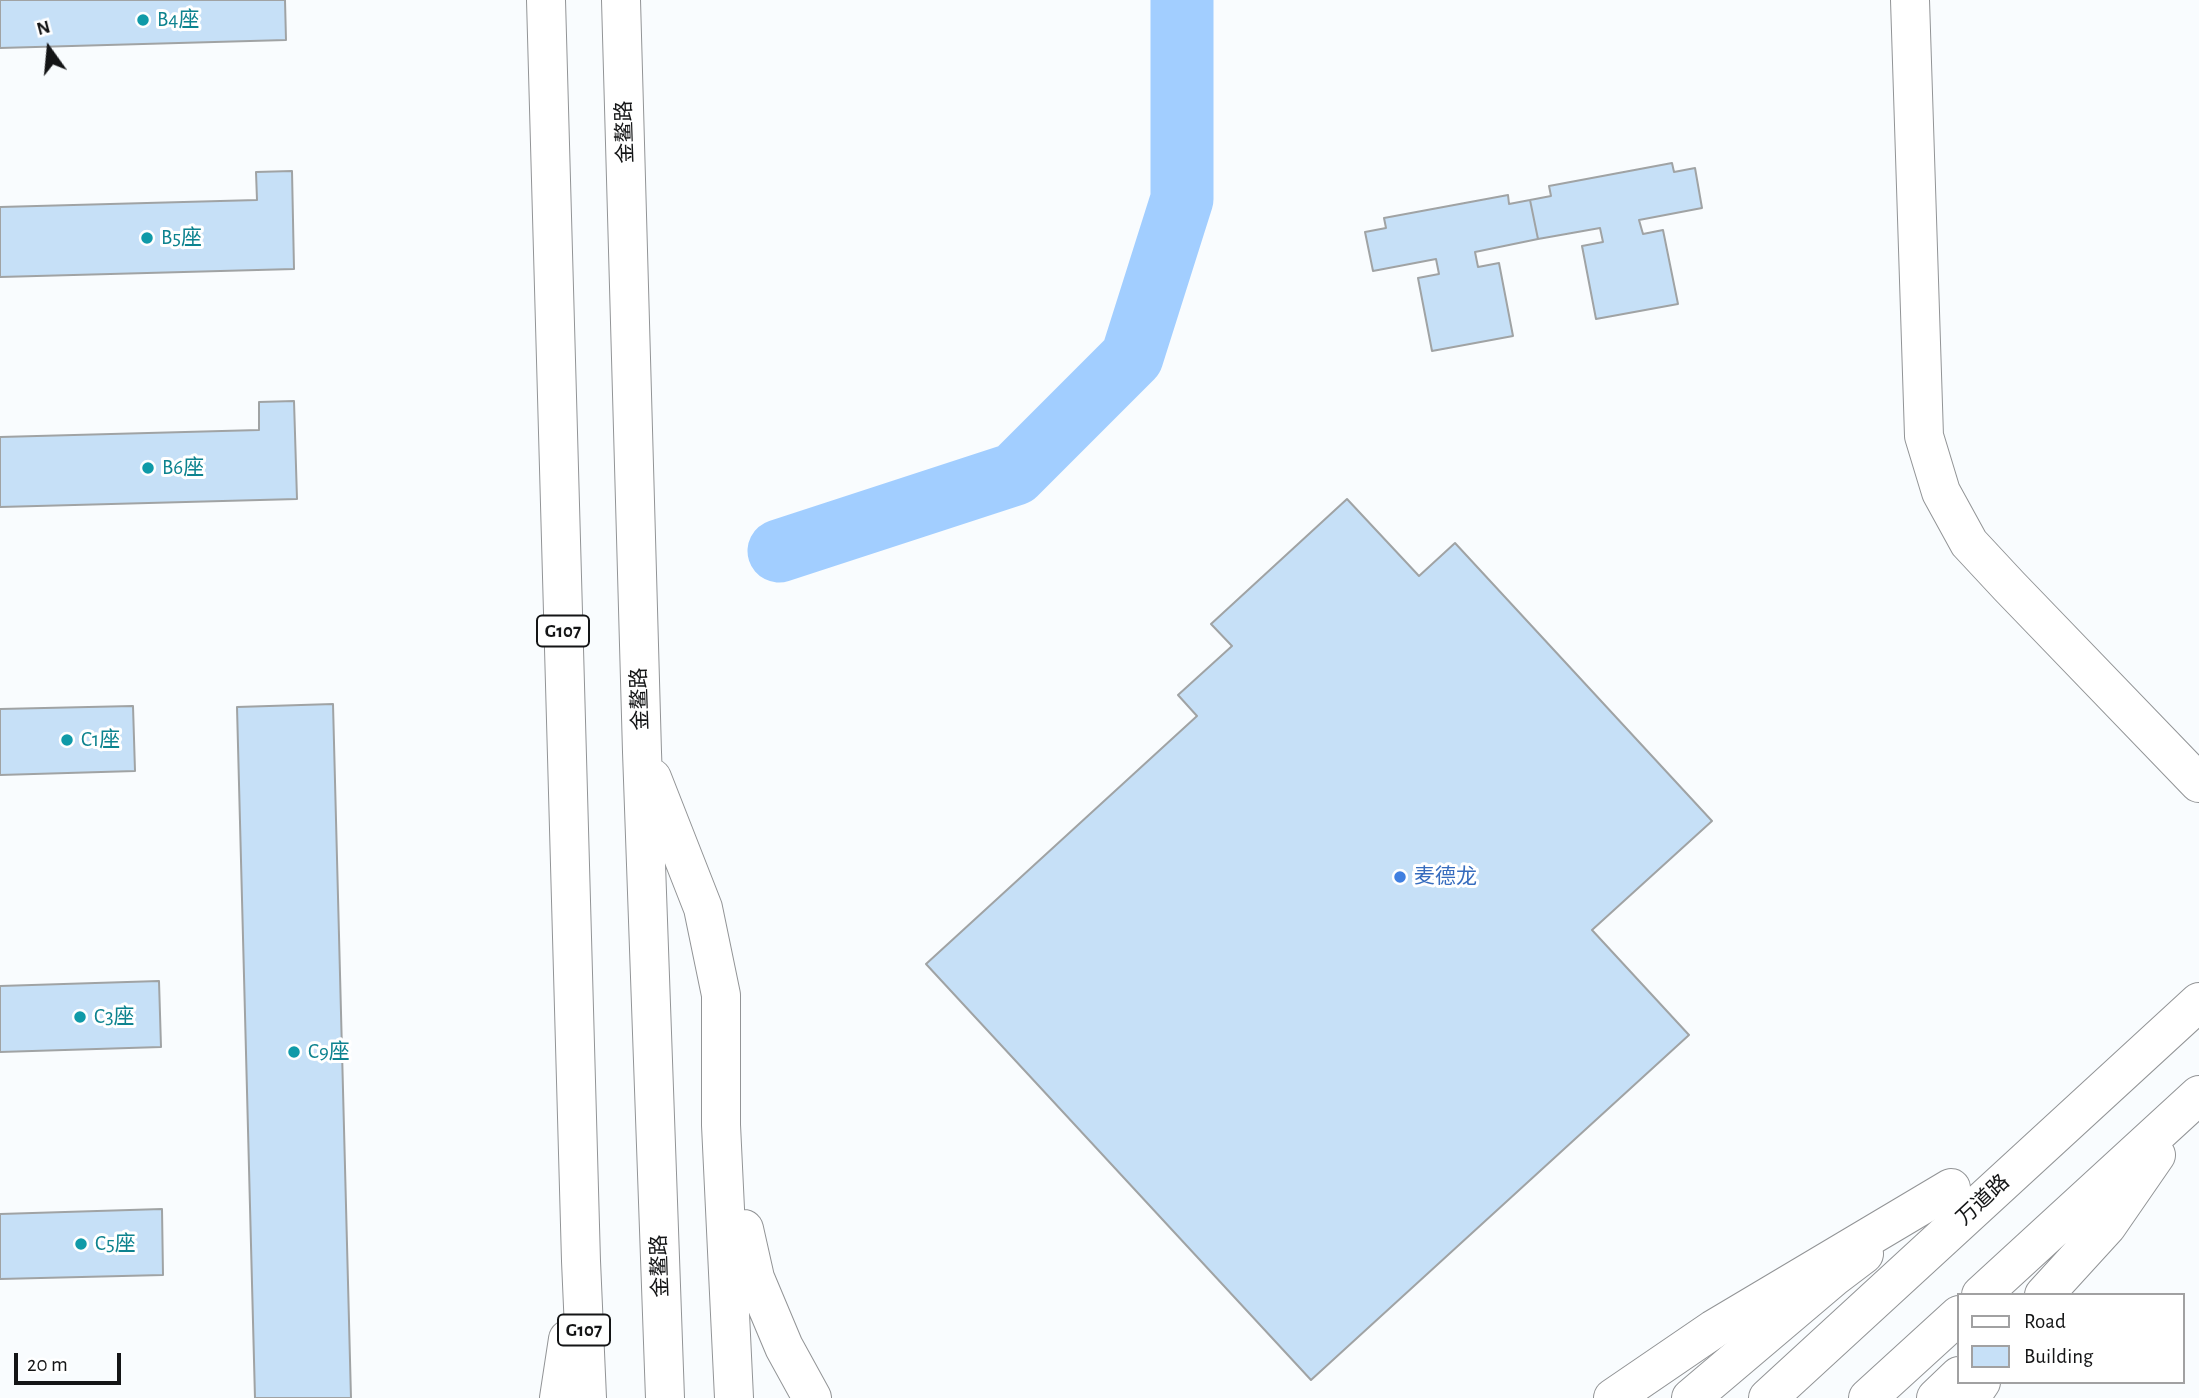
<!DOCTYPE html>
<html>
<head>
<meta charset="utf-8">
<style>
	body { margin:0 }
	#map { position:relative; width:2199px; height:1398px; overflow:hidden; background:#f9fcfe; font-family:"Alegreya Sans",sans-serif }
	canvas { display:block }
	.legend { position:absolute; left:1957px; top:1293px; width:228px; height:91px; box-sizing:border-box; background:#fff; border:2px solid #a1a1a2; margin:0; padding:9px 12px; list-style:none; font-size:21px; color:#141516 }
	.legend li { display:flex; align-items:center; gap:14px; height:35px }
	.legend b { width:35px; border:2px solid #a1a1a2 }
	.north { position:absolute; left:14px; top:14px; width:70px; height:70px; -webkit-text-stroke:5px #fff; paint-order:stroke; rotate:345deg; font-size:19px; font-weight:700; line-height:28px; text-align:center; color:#141516 }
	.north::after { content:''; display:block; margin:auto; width:24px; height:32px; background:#141516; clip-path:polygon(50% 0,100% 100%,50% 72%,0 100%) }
	.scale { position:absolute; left:14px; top:1353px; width:107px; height:32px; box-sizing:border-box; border:4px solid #141516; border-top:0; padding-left:9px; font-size:21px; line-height:24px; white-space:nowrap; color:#141516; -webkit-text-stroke:5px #fff; paint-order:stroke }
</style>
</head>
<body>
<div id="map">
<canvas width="2199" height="1398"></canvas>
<ul class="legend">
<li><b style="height:9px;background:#fff"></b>Road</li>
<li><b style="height:19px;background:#c6e0f7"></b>Building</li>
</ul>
<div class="north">N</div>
<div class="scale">20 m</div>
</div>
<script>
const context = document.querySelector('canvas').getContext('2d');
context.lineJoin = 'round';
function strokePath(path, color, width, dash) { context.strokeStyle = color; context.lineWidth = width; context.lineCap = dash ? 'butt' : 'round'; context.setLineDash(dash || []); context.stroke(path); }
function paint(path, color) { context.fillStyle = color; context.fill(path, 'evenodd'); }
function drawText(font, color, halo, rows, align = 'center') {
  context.font = font + ' "Alegreya Sans","Noto Sans SC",sans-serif'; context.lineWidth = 6; context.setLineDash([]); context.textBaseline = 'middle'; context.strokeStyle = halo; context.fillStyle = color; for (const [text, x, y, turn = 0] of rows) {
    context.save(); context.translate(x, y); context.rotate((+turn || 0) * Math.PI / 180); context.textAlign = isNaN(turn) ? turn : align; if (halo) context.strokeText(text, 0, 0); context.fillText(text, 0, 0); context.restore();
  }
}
strokePath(new Path2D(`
	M779,551l236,-77 117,-117 50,-158v-199`), '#a2ceff', 63);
const building = new Path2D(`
	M0,0h285l1,40 -286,8z
	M1672,163l2,9 21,-4 7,40 -63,12 4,14 20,-4 15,74 -82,15 -14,-73 21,-4 -3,-14 -62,11 -8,-39 21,-4 -2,-10z
	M292,171l2,98 -294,8v-70l257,-7 -1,-28z
	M1508,195l1,9 21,-4 8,39 -63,13 3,15 21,-4 14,73 -81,15 -14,-73 21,-4 -3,-15 -63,12 -8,-39 21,-4 -2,-10z
	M294,401l3,98 -297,8v-70l259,-7v-28z
	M1347,499l72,77 36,-33 257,278 -120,109 97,105 -378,345 -385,-416 271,-248 -19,-21 54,-49 -21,-22z
	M333,704l18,694h-96l-18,-691z
	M133,706l2,65 -135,4v-66z
	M159,981l2,66 -161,5v-66z
	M162,1209l1,66 -163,4v-65z`);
paint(building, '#c6e0f7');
strokePath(building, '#a0a3a4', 2);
const minor = new Path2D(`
	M1910,0l14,436 17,56 28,51 40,43 190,197`);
const major = new Path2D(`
	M1981,1295l218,-200
	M2044,1295l63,-69 49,-71
	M1691,1398l144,-122 29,-22
	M1768,1398l431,-396
	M1868,1398l91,-83
	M1936,1398l23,-22`);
const highway = new Path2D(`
	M546,0l35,1261 6,137
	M621,0l21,752 23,646
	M652,778l51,130 18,87v130l13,273
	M744,1229l11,49 29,69 28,51
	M559,1398l9,-59
	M1613,1398l101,-69 237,-141
	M1970,1398l11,-16`);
strokePath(minor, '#929496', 40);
strokePath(major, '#929496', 40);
strokePath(highway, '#929496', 40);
strokePath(minor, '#fff', 38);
strokePath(major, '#fff', 38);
strokePath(highway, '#fff', 38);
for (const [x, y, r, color] of [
	[143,20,7,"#0f9aa8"],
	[147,238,7,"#0f9aa8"],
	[148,468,7,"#0f9aa8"],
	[67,740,7,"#0f9aa8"],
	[1400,877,7,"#3f7fe0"],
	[80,1017,7,"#0f9aa8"],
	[294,1052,7,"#0f9aa8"],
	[81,1244,7,"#0f9aa8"]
]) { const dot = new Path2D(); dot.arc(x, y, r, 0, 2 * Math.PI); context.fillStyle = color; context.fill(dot); strokePath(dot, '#fff', 2.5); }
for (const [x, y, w] of [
	[563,631,52],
	[584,1330,52]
]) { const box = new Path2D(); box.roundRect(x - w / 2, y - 15.5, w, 31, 5); context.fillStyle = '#fff'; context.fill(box); strokePath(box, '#141516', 2); }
drawText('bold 19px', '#141516', null, [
	["G107",563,631],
	["G107",584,1330]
]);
drawText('21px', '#0d838f', '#fff', [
	["B4座",157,20],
	["B5座",161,238],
	["B6座",162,468],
	["C1座",81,740],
	["C3座",94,1017],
	["C9座",308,1052],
	["C5座",95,1244]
], 'left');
drawText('21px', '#141516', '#fff', [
	["金鳌路",625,132,-92],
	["金鳌路",640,699,-92],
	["万道路",1983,1200,-43],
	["金鳌路",660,1266,-92]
]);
drawText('21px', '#366cbe', '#fff', [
	["麦德龙",1414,877]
], 'left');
</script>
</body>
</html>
